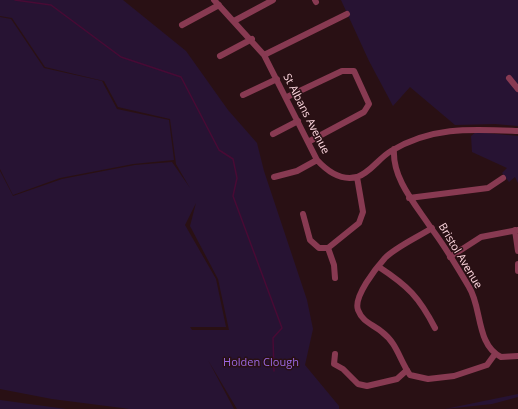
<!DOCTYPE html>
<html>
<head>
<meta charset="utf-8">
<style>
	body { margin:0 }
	canvas { display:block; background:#291014 }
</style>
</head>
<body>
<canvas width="518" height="409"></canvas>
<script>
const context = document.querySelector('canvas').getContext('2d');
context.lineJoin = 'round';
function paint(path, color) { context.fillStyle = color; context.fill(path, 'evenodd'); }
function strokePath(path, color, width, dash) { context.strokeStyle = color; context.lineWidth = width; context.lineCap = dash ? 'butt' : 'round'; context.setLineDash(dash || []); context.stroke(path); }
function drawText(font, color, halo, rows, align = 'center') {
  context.font = font + ' "Open Sans",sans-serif'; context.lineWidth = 3; context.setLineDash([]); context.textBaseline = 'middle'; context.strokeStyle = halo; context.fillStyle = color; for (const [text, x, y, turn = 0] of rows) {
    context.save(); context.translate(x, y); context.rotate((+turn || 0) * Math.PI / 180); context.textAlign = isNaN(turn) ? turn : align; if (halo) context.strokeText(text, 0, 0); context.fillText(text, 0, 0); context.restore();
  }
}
paint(new Path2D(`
	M0,0h123l63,51 42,59 29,33 7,28 43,129 6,29 -8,36 34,41v3h-102l-29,-49 26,49h-104l-78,-10 -52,-10v-218l13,25 49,-17 73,-14 37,-3 18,26 -14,-24 -6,-45 -52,-12 -14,-26 -59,-14 -33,-49 -12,-2zM196,203l-6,23 28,53 11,51h-37l-2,-3h36l-10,-48 -31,-54z
	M341,0h177v126l-23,-2 -40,1 -45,-38 -17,19 -24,-45z
	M0,17l11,2 33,49 58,13 15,28 52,11 5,40 -41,4 -73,14 -47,17 -13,-26z
	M476,132l42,4v47l-3,-6 -6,5 -7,-9 5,-5 -35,-16 -1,-16z
	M518,394v3l-26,7 -47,5z
	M0,400l66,9h-66z`), '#271333');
strokePath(new Path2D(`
	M15,0l36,5 70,52 60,20 38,73 14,9 4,19 -4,18 49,132 -9,10 1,33`), '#480a35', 1.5);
strokePath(new Path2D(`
	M214,0l50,55 53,105c10,11 24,21 40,17 13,-4 22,-19 34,-26 41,-25 81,-22 127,-20
	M315,0l1,2
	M234,21l39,-21
	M182,25l37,-20
	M264,55l83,-41
	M220,56l32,-17
	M509,78l9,11
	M243,95l34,-16
	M287,97l55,-26h12l15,33 -5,8 -56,30
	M273,134l25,-13
	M394,149c-2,30 22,56 37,79 14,18 26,39 38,59 13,20 7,58 32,70l17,-1
	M274,177l23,-6 20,-11
	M409,198l79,-10 15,-10
	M303,214l7,26 9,8h9l31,-25 4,-11 -6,-35
	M432,228c-14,9 -36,19 -47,30 -9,10 -32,39 -27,52 5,13 15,14 24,22 15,11 18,29 28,43l18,4 26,-3 33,-11 8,-11
	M515,230l3,21
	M328,248l6,17 1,13
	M450,257l31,-20 37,-7
	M518,264v7
	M379,267c29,19 40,30 56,61
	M335,354l-1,10 9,5 15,15 9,2 30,-7 10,-9`), '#883a52', 6);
drawText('11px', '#ffd8e0', '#291014', [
	["St Albans Avenue",306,114,63],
	["Bristol Avenue",460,256,59]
]);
drawText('11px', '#9b69e3', '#291014', [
	["Holden Clough",261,363]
]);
</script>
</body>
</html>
